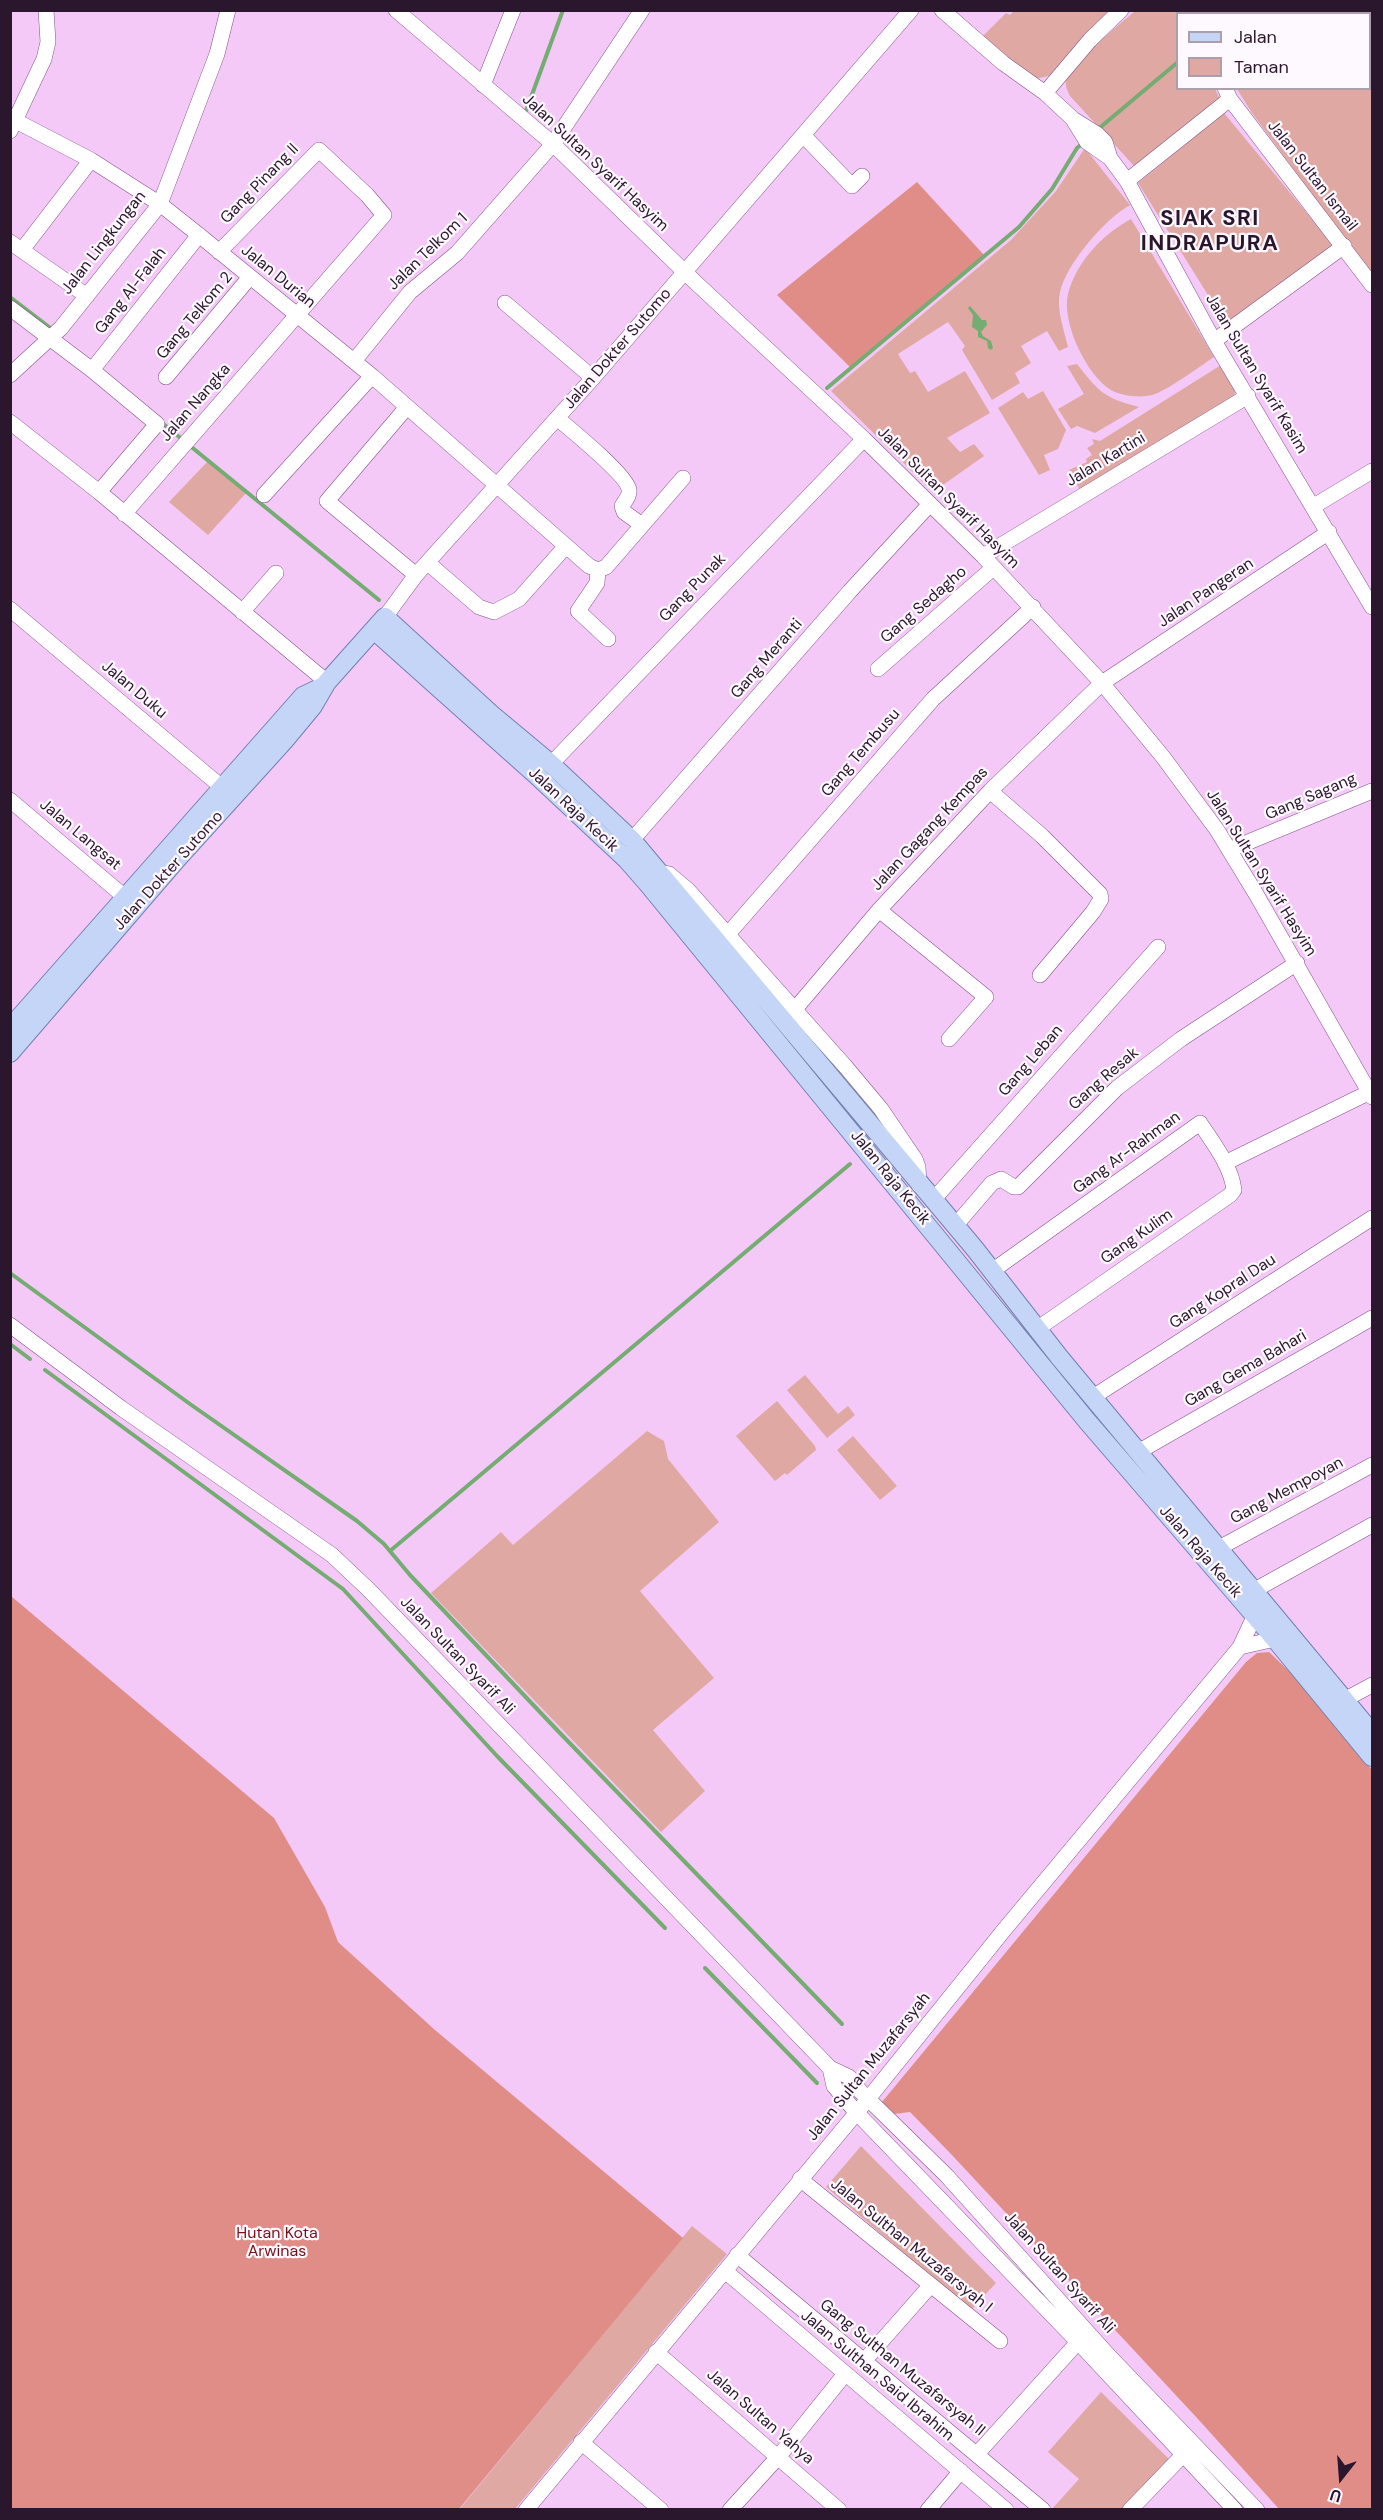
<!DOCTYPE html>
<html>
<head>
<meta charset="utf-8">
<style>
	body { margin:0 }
	#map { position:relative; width:1383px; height:2520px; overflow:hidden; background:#f4c9f8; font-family:"DM Sans",sans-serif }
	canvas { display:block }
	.frame { position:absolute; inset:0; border:12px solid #2b172d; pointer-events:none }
	.legend { position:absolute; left:1176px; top:12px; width:195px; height:78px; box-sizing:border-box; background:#fef9ff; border:2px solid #aa9fab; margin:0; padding:8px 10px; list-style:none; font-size:18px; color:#2b172d }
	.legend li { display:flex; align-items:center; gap:12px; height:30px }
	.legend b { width:30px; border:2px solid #aa9fab }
	.north { position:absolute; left:1311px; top:2448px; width:60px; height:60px; -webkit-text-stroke:4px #fef9ff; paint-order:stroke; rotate:197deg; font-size:16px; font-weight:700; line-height:24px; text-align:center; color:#2b172d }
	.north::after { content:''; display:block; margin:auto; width:21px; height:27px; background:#2b172d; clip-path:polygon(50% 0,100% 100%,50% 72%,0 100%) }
</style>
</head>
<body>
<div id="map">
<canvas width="1383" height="2520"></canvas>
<div class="frame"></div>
<ul class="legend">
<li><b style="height:8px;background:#c4d5f8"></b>Jalan</li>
<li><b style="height:16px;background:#e0a8a3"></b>Taman</li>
</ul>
<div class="north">U</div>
</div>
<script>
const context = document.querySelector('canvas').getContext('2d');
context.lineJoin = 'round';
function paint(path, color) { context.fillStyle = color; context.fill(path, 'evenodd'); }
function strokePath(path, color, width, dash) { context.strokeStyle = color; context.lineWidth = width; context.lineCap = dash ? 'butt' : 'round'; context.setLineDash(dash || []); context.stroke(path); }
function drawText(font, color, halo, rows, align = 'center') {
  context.font = font + ' "DM Sans",sans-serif'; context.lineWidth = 4.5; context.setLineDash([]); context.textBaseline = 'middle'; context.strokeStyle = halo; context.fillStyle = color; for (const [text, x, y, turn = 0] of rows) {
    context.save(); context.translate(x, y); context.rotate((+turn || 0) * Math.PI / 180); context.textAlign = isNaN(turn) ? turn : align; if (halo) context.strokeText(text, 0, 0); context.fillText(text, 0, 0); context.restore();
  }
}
paint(new Path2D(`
	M1251,10l121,1v264l-120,-162 -15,-24 133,-1v-74l-125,-1z
	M1014,11h98l-63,65 -15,3 -51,-43 23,-23 4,2z
	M1135,11h47l1,2 -5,1v74l37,1 6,12 -85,67 -66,-72c-3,-6 -6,-12 -3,-19 7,-16 53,-53 68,-66z
	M1224,113l110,133 -106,81 -90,-144z
	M1085,148l45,57c-26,15 -63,58 -70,87 -4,17 4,38 8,55l-9,4 -12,-20 -26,15 10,17 -16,10 5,10 -28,17 -30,-50 3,-4 -17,-24 -50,32 12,19 5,-2 13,21 37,-21 25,42 -43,25 13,14 14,-8 10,12 -51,36 -102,-101 180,-151 45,-49z
	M1131,219l83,138c-15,10 -47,34 -62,38 -11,3 -31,1 -41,-5 -24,-14 -50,-68 -43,-96 9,-33 34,-59 63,-75z
	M1077,364c22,28 27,34 62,43l-44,26 -18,-7 -6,3 -13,-20 26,-15 -17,-28z
	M1221,365l14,26 -1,6 -154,93 -11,-20 18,-8 -1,-3 6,-4 -5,-7 7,-4 -2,-5 8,2z
	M1043,391l23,39 -8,19 -14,6 6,15 -11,5 -41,-67 25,-16 5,7z
	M208,461l39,31 -39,43 -39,-33z
	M805,1375l33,39 10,-8 7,9 -28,23 -40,-48z
	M777,1401l38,45 1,4 -29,25 -2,-2 -10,8 -39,-45z
	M647,1431l17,10 4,18 51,63 -79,69 74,87 -61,52 52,61 -44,41 -230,-239 70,-61 12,13z
	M853,1436l44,50 -17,14 -43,-50z
	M861,2146l135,137 -25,27 -145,-123z
	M692,2226l35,28 -212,255 -56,1z
	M1101,2392l69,68 -47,49h-71l27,-30 -31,-27z`), '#e0a8a3');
paint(new Path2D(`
	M917,182l68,74 -134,112 -74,-73z
	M11,1596l263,222 51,89 13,35 97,88 248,208 -224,271h-448z
	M1269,1652l20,19 83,99v739h-93l-81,-90 -247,-265 -41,-42 -16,2 -12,-12 364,-440 11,-9z`), '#e08d88');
paint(new Path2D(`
	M970,306l12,14h4l1,5 -6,7 2,4 8,5 2,7 -2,2 -3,-2 -1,-7 -9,-4v-6l-6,-4 1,-12 -5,-7z`), '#74ac72');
strokePath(new Path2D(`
	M1254,14l5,-4
	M526,111l37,-101
	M1097,130l81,-68
	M10,297l43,33
	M827,388l192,-161 33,-38 25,-41 6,-5
	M161,422l22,18
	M189,445l190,155
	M10,1273l180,131 167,117 27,23 26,31 147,155 285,294
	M10,1344l20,15
	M45,1370l298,219 154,167 168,172
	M390,1551l460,-387
	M705,1968l112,115`), '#74ac72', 4);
const minor = new Path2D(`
	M396,10l157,134 141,137 170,158 119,117 119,127 61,74 54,73 39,64 116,203
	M942,10l61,53 42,30 28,26 24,15 8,8 5,16 17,23 87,160 158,266
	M1194,10l1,4
	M483,85l30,-75
	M1225,88l5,11 142,186
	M1045,93l45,-53 31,-30
	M16,121l75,39 69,44 39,31 173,141 217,190 9,4 8,-3 77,-89
	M1074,121l13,21 23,16
	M10,131l34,-72 4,-17 -2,-32
	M803,135l49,51 10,-10
	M1127,181l103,-82
	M10,242l77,54
	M22,250l69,-90
	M505,303l88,75
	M10,308l82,62 65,54 -58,68
	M1214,341l130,-95
	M354,361l56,-69 47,-39 96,-109 89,-134
	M92,370l107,-135
	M10,375l51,-47 99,-124 57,-150 11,-44
	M166,377l84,-100
	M407,407l-80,94 89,74
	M557,418c13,11 71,58 72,72 1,5 -4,11 -7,16l2,6 18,13
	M10,422l89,70 228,190
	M264,495l108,-119
	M1314,506l58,-35
	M124,514l260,-299 -17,-20 -48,-45 -100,102
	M983,556l265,-160
	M428,563l51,44 15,5 25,-13 47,-53
	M598,570l-1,13 -19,28 30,28
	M10,609l220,185
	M242,612l34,-39
	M385,617l31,-42 177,-197 318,-368
	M878,669l115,-101
	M551,764l313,-325
	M990,791l52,45 58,58 1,5 -8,13 -53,63
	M10,800l116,98
	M632,840l218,-249 80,-87
	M1229,850l143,-59
	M662,873l7,1 19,16 157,176 36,43 34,50 3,8 1,18
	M879,910l107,87 -37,42
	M728,934l205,-235 100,-92
	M796,1008l83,-98 111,-119 112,-108 227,-151
	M1225,1163l147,-72
	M933,1200l225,-253
	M955,1226l37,-43 9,-4 13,8h4l99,-99 64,-49 116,-76
	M992,1271l208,-148c13,20 31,42 34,67l-4,5 -193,134
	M10,1325l111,83 211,147 37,35 461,478 19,9 12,15 85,83 164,182 147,153
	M1093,1397l279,-179
	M1138,1452l234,-134
	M1219,1548l153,-83
	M1253,1591l119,-66
	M1240,1647l35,-8
	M1344,1700l28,-15
	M830,2068l4,18 22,26 222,230 157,168
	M800,2179l200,162
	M737,2255l306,255
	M725,2271l281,239
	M656,2352l183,158
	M864,2361l66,-75
	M581,2442l80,68
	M977,2454l101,-112
	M526,2510l342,-411 136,-169 236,-283 15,-32
	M730,2510l49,-54 66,-82
	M928,2510l33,-39
	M1130,2510l53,-55`);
const major = new Path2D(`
	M374,630l160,143 93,87 21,24 439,537 188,218 97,118
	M10,1028l293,-332 21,-10
	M10,1053l168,-195 106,-117 29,-35 14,-24 58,-65 106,97 60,50 81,76 343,409 85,109 312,375`);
strokePath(minor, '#835388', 16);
strokePath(major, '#7480ae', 20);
strokePath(minor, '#fff', 15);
strokePath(major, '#c4d5f8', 18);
drawText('16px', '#2b172d', '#fef9ff', [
	["Jalan Sultan Syarif Hasyim",595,163,43],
	["Jalan Sultan Ismail",1312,176,52],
	["Gang Pinang II",260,184,-46],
	["Jalan Lingkungan",104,243,-52],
	["Jalan Telkom 1",428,252,-44],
	["Jalan Durian",278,277,39],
	["Gang Al-Falah",131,291,-52],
	["Gang Telkom 2",195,316,-50],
	["Jalan Dokter Sutomo",618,349,-49],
	["Jalan Sultan Syarif Kasim",1256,374,59],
	["Jalan Nangka",196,403,-49],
	["Jalan Kartini",1106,460,-31],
	["Jalan Sultan Syarif Hasyim",948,498,45],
	["Gang Punak",693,588,-46],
	["Jalan Pangeran",1206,593,-34],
	["Gang Sedagho",924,605,-41],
	["Gang Meranti",767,659,-49],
	["Jalan Duku",134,690,40],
	["Gang Tembusu",861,753,-49],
	["Gang Sagang",1311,797,-23],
	["Jalan Raja Kecik",573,810,43],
	["Jalan Gagang Kempas",930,829,-47],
	["Jalan Langsat",80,835,40],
	["Jalan Dokter Sutomo",169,871,-48],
	["Jalan Sultan Syarif Hasyim",1261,873,58],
	["Gang Leban",1031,1061,-49],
	["Gang Resak",1104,1079,-41],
	["Gang Ar-Rahman",1127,1153,-36],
	["Jalan Raja Kecik",890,1178,51],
	["Gang Kulim",1137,1237,-35],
	["Gang Kopral Dau",1223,1292,-33],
	["Gang Gema Bahari",1246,1369,-30],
	["Gang Mempoyan",1287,1491,-28],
	["Jalan Raja Kecik",1200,1552,49],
	["Jalan Sultan Syarif Ali",457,1656,46],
	["Jalan Sultan Muzafarsyah",869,2067,-51],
	["Jalan Sulthan Muzafarsyah I",911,2246,39],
	["Jalan Sultan Syarif Ali",1059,2273,48],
	["Gang Sulthan Muzafarsyah II",902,2368,39],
	["Jalan Sulthan Said Ibrahim",877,2376,40],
	["Jalan Sultan Yahya",760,2417,41]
]);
drawText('16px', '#75131a', '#fef9ff', [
	["Hutan Kota",277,2234],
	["Arwinas",277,2252]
]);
context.letterSpacing = '1.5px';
drawText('bold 22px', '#2b172d', '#fef9ff', [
	["SIAK SRI",1210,219],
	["INDRAPURA",1210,244]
]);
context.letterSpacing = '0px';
</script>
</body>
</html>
